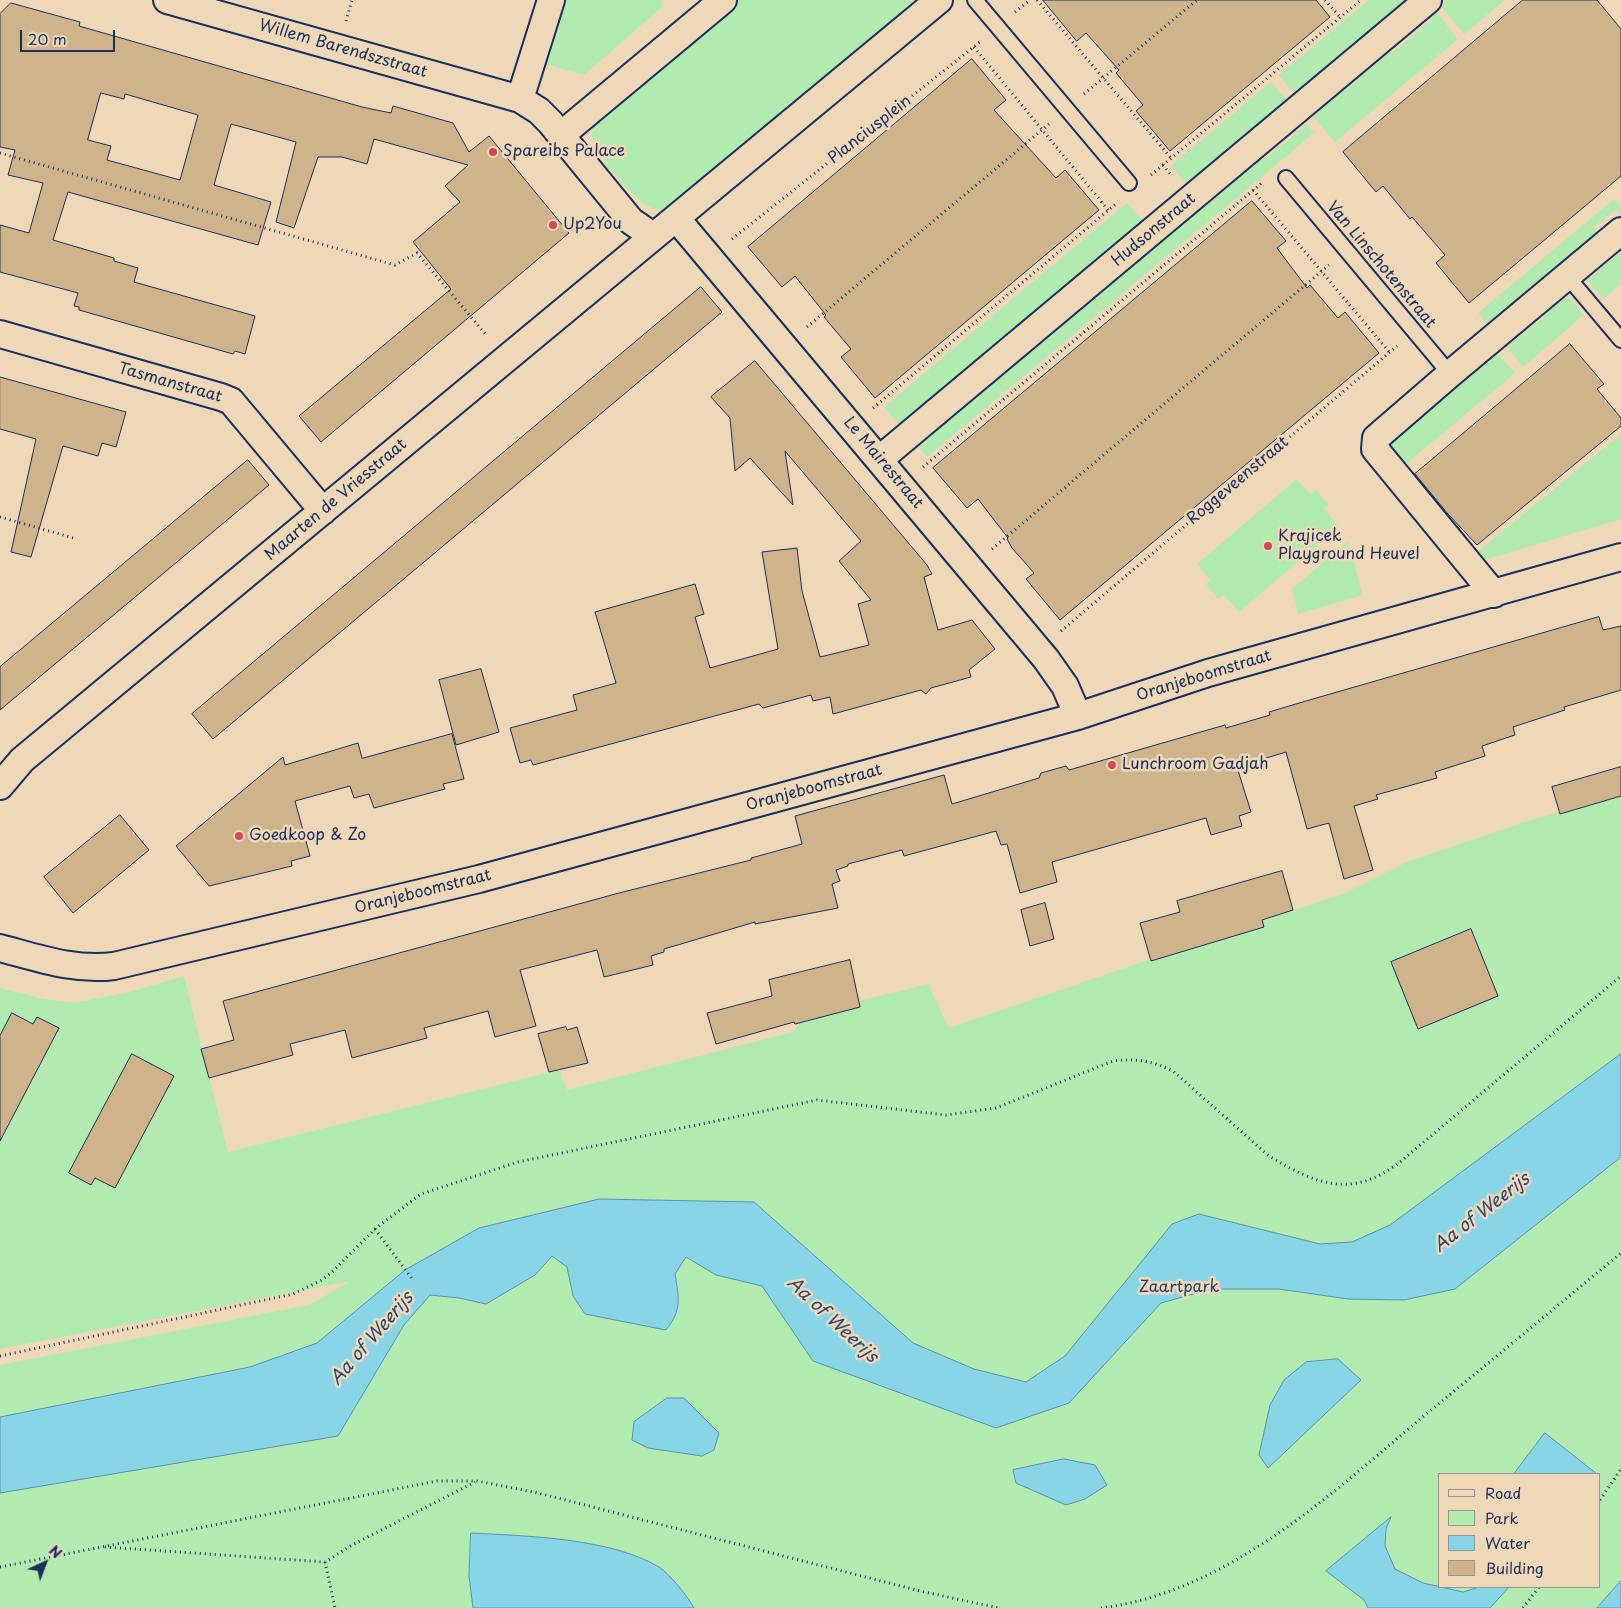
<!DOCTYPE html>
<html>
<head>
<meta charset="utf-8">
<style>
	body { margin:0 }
	#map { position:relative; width:1621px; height:1608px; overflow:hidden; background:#efd8b8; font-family:"Playpen Sans",sans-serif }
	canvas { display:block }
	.legend { position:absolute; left:1438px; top:1473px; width:162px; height:115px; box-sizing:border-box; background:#efd8b8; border:1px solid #9a9494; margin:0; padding:6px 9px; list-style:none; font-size:15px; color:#1b2f5e }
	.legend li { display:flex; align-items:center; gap:10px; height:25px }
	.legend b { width:25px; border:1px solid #9a9494 }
	.north { position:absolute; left:20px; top:1538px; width:50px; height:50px; -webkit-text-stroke:4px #efd8b8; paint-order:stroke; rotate:43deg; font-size:14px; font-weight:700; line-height:20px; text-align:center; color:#1b2f5e }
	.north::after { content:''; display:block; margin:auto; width:18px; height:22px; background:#1b2f5e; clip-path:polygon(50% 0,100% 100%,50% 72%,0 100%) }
	.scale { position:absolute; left:20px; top:30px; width:95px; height:22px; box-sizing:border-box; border:2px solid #1b2f5e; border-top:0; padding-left:6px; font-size:15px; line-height:18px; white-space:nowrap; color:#1b2f5e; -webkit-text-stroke:4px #efd8b8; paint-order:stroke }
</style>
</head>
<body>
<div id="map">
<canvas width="1621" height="1608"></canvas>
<ul class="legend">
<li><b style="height:6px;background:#efd8b8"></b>Road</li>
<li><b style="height:14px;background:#b1ebb0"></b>Park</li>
<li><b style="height:14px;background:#88d5e8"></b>Water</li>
<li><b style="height:14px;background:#cfb38a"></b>Building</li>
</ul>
<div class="north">N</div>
<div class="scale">20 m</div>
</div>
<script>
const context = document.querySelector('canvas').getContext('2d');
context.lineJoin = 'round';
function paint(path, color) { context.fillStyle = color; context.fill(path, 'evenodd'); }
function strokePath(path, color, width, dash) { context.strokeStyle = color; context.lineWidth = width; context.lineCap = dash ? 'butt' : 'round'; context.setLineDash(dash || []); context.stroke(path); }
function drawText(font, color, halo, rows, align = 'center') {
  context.font = font + ' "Playpen Sans",sans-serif'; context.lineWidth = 5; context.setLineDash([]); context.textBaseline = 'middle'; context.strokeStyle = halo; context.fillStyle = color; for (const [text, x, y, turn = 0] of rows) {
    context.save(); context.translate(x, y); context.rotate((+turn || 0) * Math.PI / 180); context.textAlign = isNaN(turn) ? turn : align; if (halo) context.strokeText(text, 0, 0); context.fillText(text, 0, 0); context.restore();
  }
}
paint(new Path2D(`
	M562,0h100l1,6 -79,69 -42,-12z
	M736,0h183l-253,210c-7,0 -12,0 -18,-4 -15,-8 -53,-52 -56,-68 -2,-10 4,-17 9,-25z
	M1369,0h46l-117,98 -19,-23z
	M1446,0h59l-41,34 -24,-29z
	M1434,9l24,30 -123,103 -25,-29 76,-64 5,5 40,-34 -4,-5z
	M1271,82l19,22 -100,84 -19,-22z
	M1307,124l7,9 -387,324 -14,-15 349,-288 4,4z
	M1614,199l7,7v11l-6,-7 -22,18 7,8 -109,92 -13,-15z
	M1127,203l19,22 -243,204 -19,-22z
	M1621,243v41l-18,15 -16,-19 34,-28 -4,-5z
	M1561,294l9,4 14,17 -61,52 -16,-20 37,-30 -7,-8z
	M1494,349l21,24 -114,95 -9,-17 -1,-8 24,-20 -4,-4z
	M1621,434v85l-146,44 -4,-6z
	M1297,479l14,16 5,-5 13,15 -5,4 15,18 -100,85 -15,-17 -6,4 -12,-15 4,-4 -13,-16z
	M1348,541l15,54 -65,19 -6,-25z
	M1621,796v812h-1621v-243l309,-60 42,-24 -351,68v-361l43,11 31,4 56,-11 54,-16 44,176 331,-82 8,20 226,-58 12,-18 123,-30 21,44 396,-135 62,-31 127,-43zM1440,1474h160v113h-160z`), '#b1ebb0');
const water = new Path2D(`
	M1621,1054v103l-166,132 -51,11 -56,-1 -69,-10h-68l-50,14 -92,100 -73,25 -183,-67 -51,-75 -46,-11 -30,-18 -11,17c4,25 7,36 -9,56l-81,-16 -12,-18 -6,-29 -15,-11 -17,19 -49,29 -27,-6 -29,-3 -26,30 -66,111 -338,57v-76l250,-50 67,-24 88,-73 74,-42 120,-29 155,3 159,141 61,26 52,13 39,-26 107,-132 27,-10 121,30 32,-2 38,-17z
	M1338,1359l23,21 -93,88 -9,-13 11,-50 14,-25 22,-18z
	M667,1398h17l35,35 -5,17 -12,6 -54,-8 -16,-8 2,-18z
	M1545,1433l52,41h-83z
	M1064,1459l31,6 12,20 -22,14 -19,6 -50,-22 -3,-13z
	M1391,1517l-5,12 -1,17 10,23 28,14 40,9 16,-5h30l-19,21h-122l-4,-8 -38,-29z
	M471,1533c57,3 139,5 188,34 10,6 30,31 35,41h-221l-4,-32z
	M1621,1581v27h-24z`);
paint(water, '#88d5e8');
strokePath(water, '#5c93b1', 1);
const building = new Path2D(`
	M1043,0h273l14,17 -160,134 -34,-40 7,-6 -27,-32 3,-3 -33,-37 -9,8z
	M1523,0h74l24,29v147l-152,127 -33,-40 9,-8 -33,-38 -2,2 -27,-33 -7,6 -33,-40z
	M11,3l69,19 -1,4 283,81 29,6 2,-7 60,17 16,29 20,-16 80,97 -248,209 -22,-26 152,-127 -38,-47 47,-40 -15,-16 23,-21 -94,-26 -7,25 -25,-7h-24l-24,71 -18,-6 20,-80 -65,-18 -17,61 57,17 -13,43 -190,-53 -15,48 61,18v3l24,7 -4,14 121,34 -10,38 -10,-3 -2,3 -154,-44v-3l-5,-1 4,-13 -78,-21v-47l29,8 14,-50 -35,-8 7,-25 -15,-3v-133zM101,93l23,6 1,-5 73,21 -18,65 -73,-20 4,-14 -23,-6z
	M972,59l34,41 -12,10 62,68 9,-8 34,40 -224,188 -34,-41 10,-8 -27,-32 2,-2 -31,-39 -13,11 -34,-40z
	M1252,201l34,40 -9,7 30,40 3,-3 28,33 7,-6 34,41 -319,267 -34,-41 8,-6 -22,-25 -5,-9 1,-1 -30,-39 -11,9 -34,-40z
	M701,287l21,25 -509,427 -21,-25z
	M1570,344l34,40 -7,5 24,29v8l-144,119 -29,-31 -33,-40z
	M755,361l172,204 5,9 -8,3 14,53 34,-10 23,29 -26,21 2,7 -40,11 -5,6 -5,-4 -88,24 -3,-17 -17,4 -2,-6 -48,13 -4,-4 -226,61 -2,-5 -11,3 -10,-35 67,-18 -4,-15 43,-12 -21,-71 100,-28 9,30 -9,3 15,51 68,-19 -16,-97 35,-4 5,43 18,66 49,-12 -11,-41 13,-4 -32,-39 22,-20 -76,-90 8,54 -43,-47 -15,13 -5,-53 -19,-21z
	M0,377l126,35 -10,35 -14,-4 -4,13 -35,-10 -32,111 -20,-5 25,-113 -36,-10z
	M248,460l21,25 -269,225v-43z
	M1599,617l4,13 18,-4v64l-57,17 1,3 -52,17 2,8 -33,11 3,10 -50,16 2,6 -61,17 2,4 -24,7 19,64 -29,9 -15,-56 -22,6 -21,-77 -49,15 14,45 -12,4 3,10 -31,9 -5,-17 -154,44 5,20 -37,11 -13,-49 -6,1 -5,-14 -92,25 -2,-6 -54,14v2l-12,4 4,11 -8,3 6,24 -83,16v-2l-91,27v3l-13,4 2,9 -49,12 -7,-27 -77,20 16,56 -41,11 -7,-26 -64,17 3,10 -75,20 -7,-28 -55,14 3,11 -84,23 -8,-29 33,-9 -11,-39 396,-108 132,-33v-2l51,-14 -7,-28 149,-41 8,29 87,-26 2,-5 25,-7 3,4 156,-45 1,3 44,-13 -1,-3 37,-11z
	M481,669l18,63 -43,13 -17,-65z
	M452,734l12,45 -21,5 2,5 -71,19 -5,-14 -15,4 -4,-12 -55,15 15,55 -19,5 1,5 -83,20 -33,-40 107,-89 2,8 73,-22 4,15z
	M1621,767v29l-61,18 -8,-27z
	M120,815l29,35 -76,63 -29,-36z
	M1282,871l11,39 -31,10 2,7 -113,34 -11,-38 40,-11 -3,-11z
	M1045,903l9,36 -24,7 -9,-36z
	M1471,929l27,67 -80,33 -27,-67z
	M850,960l10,47 -65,17 -1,-2 -78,22 -9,-31 65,-17 -3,-16z
	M12,1013l21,11 4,-7 22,11 -59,113v-105z
	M566,1027l1,3 10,-3 11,36 -39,9 -11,-38z
	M132,1054l42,22 -59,112 -20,-10 -4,7 -22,-12z`);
paint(building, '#cfb38a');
strokePath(building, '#1b2f5e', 1);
const lane = new Path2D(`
	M975,0l154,183
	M1286,178l164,196
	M1567,276l54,64`);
const street = new Path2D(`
	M167,0l353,99 19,12 11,11 81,99 22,15
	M520,99l31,-99
	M561,135l162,-135
	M676,218l370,441 19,27 13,30
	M0,334l221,63 10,4 92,110
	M880,459l548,-459
	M1494,594l-119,-145 1,-11 74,-64 171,-143
	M0,786l22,-26 917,-760
	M0,948c38,10 74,23 114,18l365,-87 599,-163 130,-43 413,-116`);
strokePath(lane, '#1b2f5e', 18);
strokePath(street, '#1b2f5e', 30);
strokePath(new Path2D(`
	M1037,0l134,158
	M1325,0l15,17
	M1015,12l15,-12
	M346,21l6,-21
	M974,47l135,164
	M1084,94l113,-94
	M0,153l395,112 22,-12 70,83
	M1163,165l9,11
	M1151,175l210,-175
	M1253,190l137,163
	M732,239l248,-197
	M807,327l242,-203
	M873,408l244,-205
	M923,467l340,-285
	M0,517l77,22
	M992,549l337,-284
	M1061,631l336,-285
	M375,1229l38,51
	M0,1356l293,-62 29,-14 11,-9 42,-42 46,-35 97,-32 299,-62 129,15 50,-7 117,-47c22,-3 40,0 60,10l96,85c48,29 83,43 131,6l221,-186
	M1600,1500l21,-31
	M105,1547l220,15 27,-17 123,-63
	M325,1562l10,46
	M0,1567l437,-86h40l61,12 382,98 79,17
	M1101,1608c127,-16 230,-114 324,-193 66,-54 131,-108 196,-162
	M1523,1608l16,-21`), '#1b2f5e', 3, [1, 4]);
strokePath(lane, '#efd8b8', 14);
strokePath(street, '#efd8b8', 26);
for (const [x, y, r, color] of [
	[493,152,5,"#d1495b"],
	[553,225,5,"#d1495b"],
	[1268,546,5,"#d1495b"],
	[1112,765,5,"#d1495b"],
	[239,836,5,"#d1495b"]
]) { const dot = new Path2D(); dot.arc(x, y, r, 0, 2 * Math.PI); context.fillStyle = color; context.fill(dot); strokePath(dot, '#efd8b8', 2); }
drawText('16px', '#1b2f5e', '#efd8b8', [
	["Willem Barendszstraat",343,49,16],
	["Planciusplein",870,130,-38],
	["Hudsonstraat",1154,230,-40],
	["Van Linschotenstraat",1381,265,50],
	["Tasmanstraat",170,383,16],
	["Le Mairestraat",883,463,50],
	["Roggeveenstraat",1238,481,-40],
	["Maarten de Vriesstraat",336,500,-40],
	["Oranjeboomstraat",1204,676,-17],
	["Oranjeboomstraat",814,788,-15],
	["Oranjeboomstraat",423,892,-14]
]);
drawText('16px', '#1b2f5e', '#efd8b8', [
	["Spareibs Palace",503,152],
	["Up2You",563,225],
	["Krajicek",1278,537],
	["Playground Heuvel",1278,555],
	["Lunchroom Gadjah",1122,765],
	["Goedkoop & Zo",249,836]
], 'left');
drawText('16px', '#2a4266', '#efd8b8', [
	["Zaartpark",1179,1288]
]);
drawText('italic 18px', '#2b4873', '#efd8b8', [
	["Aa of Weerijs",1482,1213,-38],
	["Aa of Weerijs",832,1320,43],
	["Aa of Weerijs",372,1339,-49]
]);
</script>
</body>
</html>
